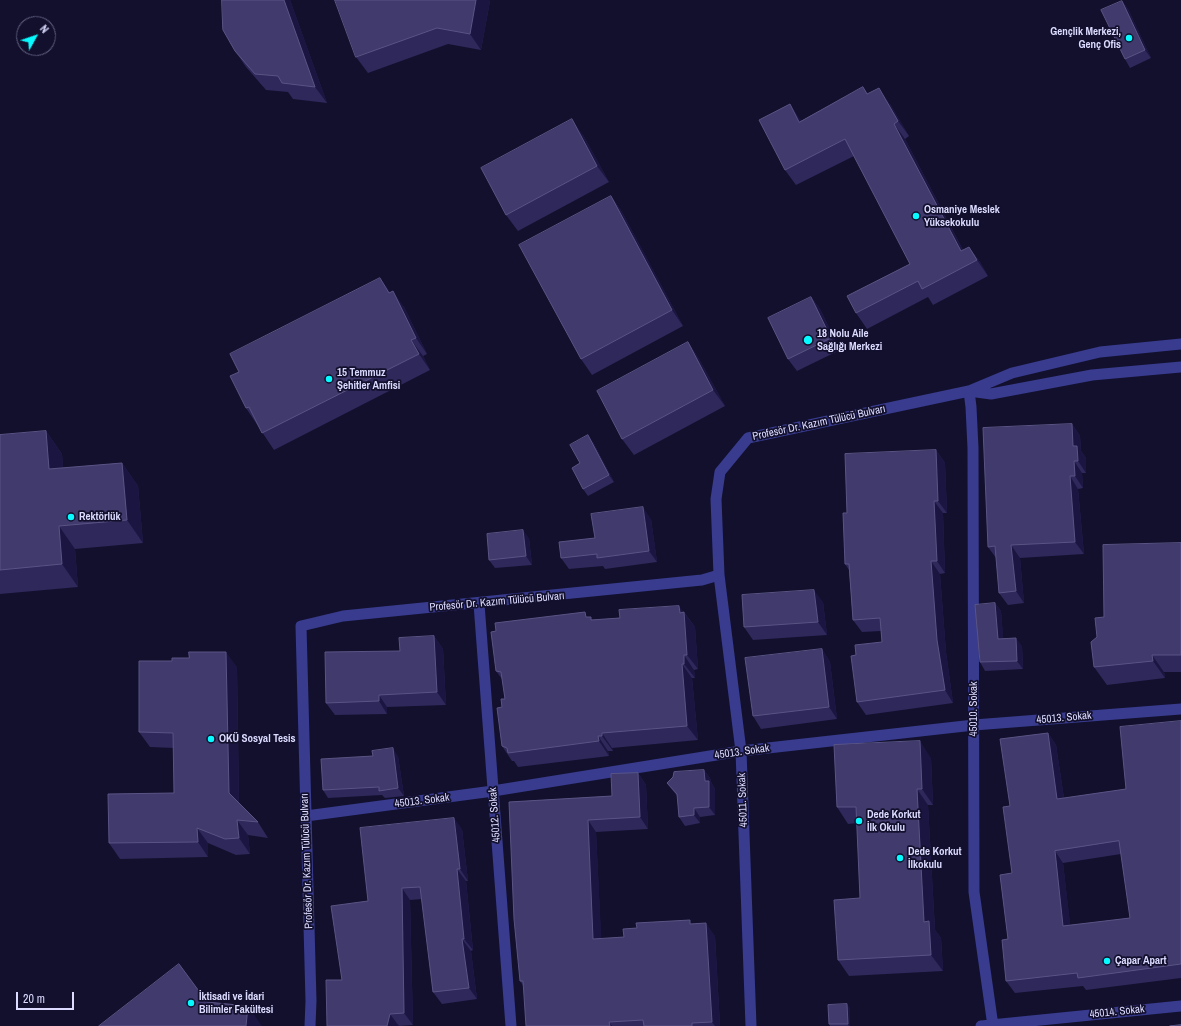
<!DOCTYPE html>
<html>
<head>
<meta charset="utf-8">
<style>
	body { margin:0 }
	#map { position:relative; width:1181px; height:1026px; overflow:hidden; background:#12102d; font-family:"Archivo Narrow",sans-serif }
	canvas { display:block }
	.north { position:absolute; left:16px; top:16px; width:40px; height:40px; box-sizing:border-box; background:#12102d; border:1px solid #636181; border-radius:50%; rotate:50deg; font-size:11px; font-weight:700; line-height:16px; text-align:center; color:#dcdbff }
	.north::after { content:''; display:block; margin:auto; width:14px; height:18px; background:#07faff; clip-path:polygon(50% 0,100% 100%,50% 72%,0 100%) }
	.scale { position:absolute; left:16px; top:992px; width:58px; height:18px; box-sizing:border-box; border:2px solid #dcdbff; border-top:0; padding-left:5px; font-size:12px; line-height:14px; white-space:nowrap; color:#dcdbff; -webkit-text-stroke:3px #12102d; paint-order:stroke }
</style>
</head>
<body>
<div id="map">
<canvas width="1181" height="1026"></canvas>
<div class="north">N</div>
<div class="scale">20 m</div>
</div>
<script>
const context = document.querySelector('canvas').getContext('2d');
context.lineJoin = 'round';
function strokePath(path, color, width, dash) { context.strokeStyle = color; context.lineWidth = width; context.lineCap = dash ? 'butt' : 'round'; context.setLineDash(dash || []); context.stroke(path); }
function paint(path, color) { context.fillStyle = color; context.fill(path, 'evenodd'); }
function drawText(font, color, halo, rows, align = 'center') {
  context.font = font + ' "Archivo Narrow",sans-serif'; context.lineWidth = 3.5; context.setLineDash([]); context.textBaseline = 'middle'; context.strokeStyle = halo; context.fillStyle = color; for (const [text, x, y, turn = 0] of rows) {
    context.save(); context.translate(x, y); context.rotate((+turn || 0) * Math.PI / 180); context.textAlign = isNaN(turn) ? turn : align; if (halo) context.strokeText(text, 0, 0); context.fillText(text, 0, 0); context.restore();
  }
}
strokePath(new Path2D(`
	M969,391l2,16 2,41 1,444 19,134
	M969,391l22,3 101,-19 89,-8
	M719,575l22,176 10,275
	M479,604l32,422
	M306,816l187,-25 248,-40 233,-26 207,-16
	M310,1026l1,-25 -10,-375 42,-10 359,-36 17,-5 -3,-76 4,-27 28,-34 221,-47 43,-18 88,-21 81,-8
	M981,1026l200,-20`), '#383b8e', 11);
paint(new Path2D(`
	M222,0h68l37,103 -34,-4 -5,-7 -22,-2 -20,-23 -11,-16z
	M490,1l-9,49 -33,-6 -80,29 -12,-16z
	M1122,1l6,8 23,49 -21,10 -5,-9z
	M863,87l5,7 22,10 19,32 -4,3 58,111 6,-3 11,15 8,14 -55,29 -5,-8 -61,32 -11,-16 54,-49 -56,-108 -58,29 -11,-15 15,-51 1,2z
	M583,135l26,47 -91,49 -12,-16z
	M611,196l11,16 61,114 -91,49 -11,-16z
	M391,292l13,15 23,47 -4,2 7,14 -156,80 -28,-42z
	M811,297l9,12 20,41 -43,21 -9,-12z
	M688,342l11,17 26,47 -91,49 -12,-16z
	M1072,424l8,12 1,15 5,7v15h-4l1,15 -5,1 6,65 -64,4 4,45 -16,2 -9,-12 -3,-35 -8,-11z
	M46,431l16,23 1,14 59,-5 16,23 5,57 -68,6 3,38 -78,7v-159z
	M593,442l21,40 -26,14 -5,-7z
	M936,450l9,13 2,50h-4l2,60 -5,1 6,78 7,51 -87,12 -9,-13 -1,-47 26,-13 -1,-11 -19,1 -9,-12 -4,-50 -4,-6 2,-51z
	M651,519l6,43 -52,7 -2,-3 -34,3 -8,-11 34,-20z
	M529,538l3,27 -37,3 -6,-8z
	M1181,543v129h-17l1,6 -58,7 -13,-18 3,-30 7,-20z
	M823,602l4,33 -74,5 -9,-13z
	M995,603l6,8 2,27 19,8 1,23 -38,2 -5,-9z
	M684,612l11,15 3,42 -4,1 1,8h-3l6,62 -86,8 1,3h-5l1,5 -91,11 -4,-6h-2l-10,-15v-39l3,-8 -3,-20 -6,-8 92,-54 5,3z
	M434,636l9,13 3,56 -59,2v7l-52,1 -9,-12 74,-52z
	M822,649l8,13 7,57 -76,10 -8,-13z
	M237,667l2,137 19,18 10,16 -20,-3 2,19 -14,1 -28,-12v14l-88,2 -11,-16 65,-50v-45l-24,-1 -11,-15z
	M1181,721v257l-95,12 -3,-4 -68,7 -9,-12 2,-42 4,-66 -2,-67 38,-73 8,12 8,53 62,-9zM1121,854l9,64 -60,7 -7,-62z
	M398,756l6,40 -19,2 -3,-3 -54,3 -5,-8z
	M931,758l2,47h-5l7,125 6,8 2,33 -94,5 -11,-16 22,-62 -3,-75 -9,1 -11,-17z
	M704,770l6,8 1,4 4,7v26l-15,2v6l-15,3 -6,-9 -2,-21 -10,-13z
	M638,773l8,12 2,44 -52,3 5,107 23,-2 69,-13 22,12 5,90h-194l-2,-39 -4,-6 -11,-179 103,-6z
	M462,829l6,52h-2l7,69 -2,1 6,48 -35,5 -9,-12 -11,-93 -12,1 3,125 -14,1h-72l41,-125z
	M850,1008v18h-20l-1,-2z`), '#2e285b');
paint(new Path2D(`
	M284,0h6l37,103 -12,-16z
	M476,0h13l1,1 -9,49 -11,-16z
	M1122,1l6,8 23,49 -6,-8z
	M879,88l11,16 19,32 -11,-15z
	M790,104l10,15 10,19 -11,-16z
	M572,119l11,16 26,47 -12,-16z
	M894,124l11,15 65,125 -9,-13z
	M611,196l11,16 61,114 -11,-16z
	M969,247l11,15 8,14 -11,-16z
	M380,278l12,16 -3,-1z
	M393,291l11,16 23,47 -11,-16z
	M811,297l9,12 20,41 -9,-12z
	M411,340l12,16 7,14 -11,-16z
	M688,342l11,17 26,47 -12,-16z
	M1072,424l8,12 1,15 5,7v15l-8,-12 -5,-15z
	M46,431l16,23 3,38 -16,-23z
	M588,435l5,7 21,40 -5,-7z
	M936,450l9,13 2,50 -9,-12z
	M1074,461l8,12 1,15 -8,-12z
	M122,463l16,23 5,57 -16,-23z
	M1070,476l8,13 6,65 -9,-12z
	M934,501l9,12 2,60 -8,-12z
	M643,507l8,12 6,43 -8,-11z
	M59,526l16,23 3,38 -16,-23z
	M523,530l6,8 3,27 -6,-9z
	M1011,545l9,13 4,45 -8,-12z
	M931,561l9,13 6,78 7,51 -8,-13 -8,-50z
	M814,590l9,12 4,33 -9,-13z
	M995,603l6,8 3,36 -6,-8z
	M679,606l16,21 3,42 -11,-14 -7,-42z
	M434,636l9,13 3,56 -9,-13z
	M1016,638l6,8 1,23 -6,-8z
	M822,649l8,13 7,57 -8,-12z
	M226,652l11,15 2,141 -10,-15z
	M684,655l10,15 1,8 -11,-14z
	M1152,655l12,17 1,6 -12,-17z
	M682,664l10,14 6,62 -11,-14z
	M379,695l8,12v7l-8,-13z
	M602,733l10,15 1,3 -11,-15z
	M1048,733l8,12 10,66 -9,-12z
	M598,736l10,15 1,5 -10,-15z
	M920,741l11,17 2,47 -11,-16z
	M393,748l5,8 6,40 -6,-8z
	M704,770l6,8 1,4 4,7v26l-6,-8z
	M638,773l8,12 2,44 -8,-12z
	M917,789l11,16 7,125 6,8 2,33 -12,-16 -7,-33z
	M694,808l6,9v6l-6,-8z
	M454,818l8,11 6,52 -8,-12z
	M237,820l11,15 2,19 -11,-16z
	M588,820l8,12 6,119 -9,-12z
	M197,828l11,15v14l-10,-15z
	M1055,851l8,12 9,76 -9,-13z
	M457,869l9,12 7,69 -9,-11z
	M402,888l8,12 3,125 -9,-12z
	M706,923l9,13 5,90h-5l-3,-4z
	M462,939l9,12 6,48 -8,-11z
	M847,1004l3,4v18h-1l-1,-2z
	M248,1006l14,20h-16z
	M390,1014l9,12h-12z
	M609,1022l3,4h-2z`), '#1b1641');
const building = new Path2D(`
	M222,0h62l31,87 -33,-4 -4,-7 -23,-2 -20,-23 -12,-21z
	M335,0h141l-6,34 -33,-6 -81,29z
	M1122,1l23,49 -20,9 -24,-49z
	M863,87l4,7 12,-6 19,33 -4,3 67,127 8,-4 8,13 -55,29 -4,-8 -62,32 -9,-17 63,-32 -65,-125 -60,31 -26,-50 31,-16 9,18z
	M572,119l25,47 -91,49 -25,-47z
	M611,196l61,114 -91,49 -62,-114z
	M380,278l9,15 4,-2 23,47 -5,2 8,14 -157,79 -13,-26 -3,1 -16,-32 9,-4 -9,-18z
	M811,297l20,41 -43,21 -20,-41z
	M688,342l25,48 -91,49 -25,-48z
	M1072,424l1,22h4l1,15h-4l1,15h-5l5,66 -64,3 5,46 -17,2 -4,-47 -7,1 -5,-119z
	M46,431l3,38 73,-6 5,57 -68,6 3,38 -62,6v-135z
	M588,435l21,40 -26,14 -11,-21 8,-5 -10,-18z
	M936,450l2,51h-4l3,60h-6l6,79 8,50 -88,12 -6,-46 5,-1 -1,-10 27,-3 -2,-24 -27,2 -4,-56h-4l-2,-51h4l-2,-59z
	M643,507l6,44 -52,7v-4l-36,4 -2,-16 36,-4 -4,-24z
	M523,530l3,26 -37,4 -2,-26z
	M1181,543v112h-29l1,6 -59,6 -3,-25 6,-5 -2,-19 9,-1 -1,-72z
	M814,590l4,32 -74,5 -2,-32z
	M995,603l3,36 18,-1 1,23 -37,1 -5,-57z
	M679,606l1,7 4,-1 3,43h-3v9h-2l5,62 -85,7v3h-4l1,5 -91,12 -1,-5 -5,-2 -5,-38 5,-1 -1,-8h4l-4,-27 -5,-1 -5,-39 5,-1 -1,-8 90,-11 1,5h5v3l29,-2 -1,-8z
	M434,636l3,56 -58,3v6l-53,2 -1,-51 75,-1 -1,-13z
	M822,649l7,58 -76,9 -8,-58z
	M189,652h37l3,141 29,29 -21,-2 2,18 -14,1 -28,-11 1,14 -89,1 -1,-49 66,-1 -1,-60 -34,-1v-71h33v-3h17z
	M1181,721v243l-103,14 -1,-5 -71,8 -4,-41 6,-1 -8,-64 12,-2 -9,-66 7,-1 -10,-67 48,-6 9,66 69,-10 -6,-62zM1119,841l11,77 -67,8 -8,-75z
	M920,741l2,48h-5l7,133 5,-1 2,34 -93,5 -4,-60 26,-2 -4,-91h-19l-3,-62z
	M393,748l5,40 -19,3v-4l-56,3 -2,-31 52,-3 -1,-5z
	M704,770l1,11h4v26l-15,1v7l-15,2 -2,-23 -10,-11 6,-6 1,-5z
	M638,773l2,44 -52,3 5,119 31,-2 -1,-8 14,-1 -1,-5 54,-3v4l16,-1 6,99 -20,1v3h-48l-1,-6 -34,2 1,4h-84l-3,-45h-3l-6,-62 -5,-117 103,-6 -1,-22z
	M454,818l6,51h-3l7,70h-2l7,49 -36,4 -13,-105 -18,1 2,125 -14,1 -3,12h-60l-1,-46h16l-11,-74 37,-5 -8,-73z
	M179,964l28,38 41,4 -2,20h-147z
	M847,1004l1,20h-19l-1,-19z
	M1181,1025v1h-11z`);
paint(building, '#413b6d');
strokePath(building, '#595484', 1);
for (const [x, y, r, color] of [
	[1129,38,4,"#07faff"],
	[916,216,4,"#07faff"],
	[808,340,5,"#07faff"],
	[329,379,4,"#07faff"],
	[71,517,4,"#07faff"],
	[211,739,4,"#07faff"],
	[859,821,4,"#07faff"],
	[900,858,4,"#07faff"],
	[1107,961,4,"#07faff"],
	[191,1003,4,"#07faff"]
]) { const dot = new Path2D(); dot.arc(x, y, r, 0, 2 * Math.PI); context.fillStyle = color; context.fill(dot); strokePath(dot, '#12102d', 1.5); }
drawText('bold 11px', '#dcdbff', '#12102d', [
	["Gençlik Merkezi,",1121,32,"right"],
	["Genç Ofis",1121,45,"right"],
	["Osmaniye Meslek",924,210],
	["Yüksekokulu",924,223],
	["18 Nolu Aile",817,334],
	["Sağlığı Merkezi",817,347],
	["15 Temmuz",337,373],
	["Şehitler Amfisi",337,386],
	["Rektörlük",79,517],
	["OKÜ Sosyal Tesis",219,739],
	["Dede Korkut",867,815],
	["İlk Okulu",867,828],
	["Dede Korkut",908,852],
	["İlkokulu",908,865],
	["Çapar Apart",1115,961],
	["İktisadi ve İdari",199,997],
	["Bilimler Fakültesi",199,1010]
], 'left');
drawText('11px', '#dcdbff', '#12102d', [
	["Profesör Dr. Kazım Tülücü Bulvarı",819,423,-12],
	["Profesör Dr. Kazım Tülücü Bulvarı",497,602,-5],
	["45010. Sokak",974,709,-90],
	["45013. Sokak",1064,718,-5],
	["45013. Sokak",742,752,-8],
	["45011. Sokak",743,800,-92],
	["45013. Sokak",422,801,-7],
	["45012. Sokak",495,815,-94],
	["Profesör Dr. Kazım Tülücü Bulvarı",307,861,-92],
	["45014. Sokak",1117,1012,-6]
]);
</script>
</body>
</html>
